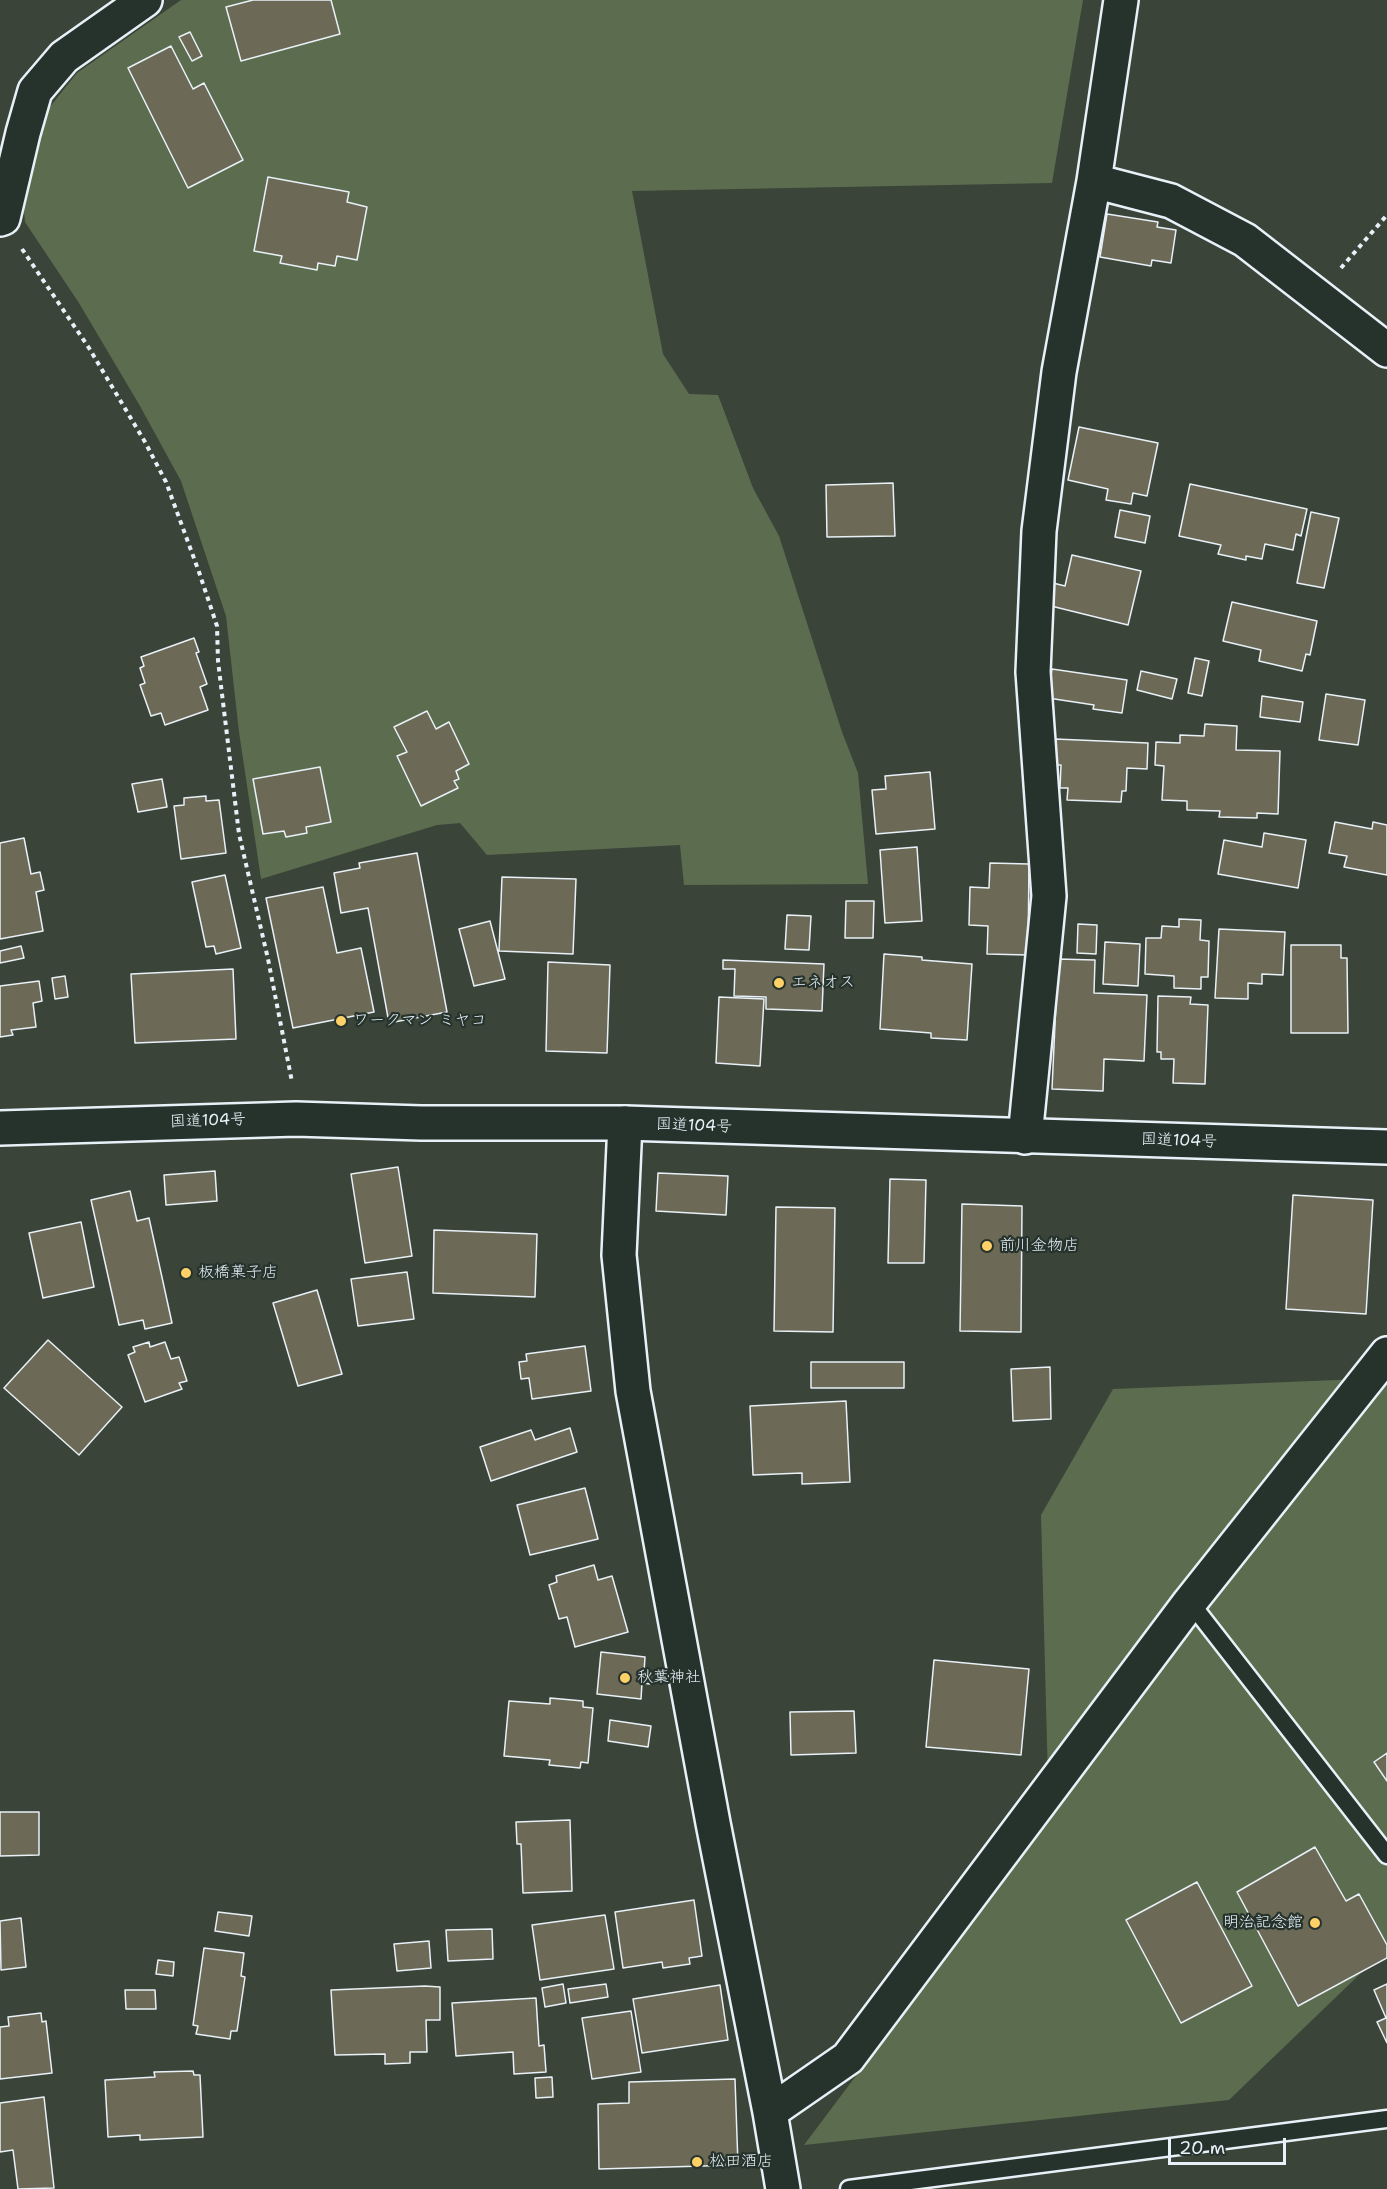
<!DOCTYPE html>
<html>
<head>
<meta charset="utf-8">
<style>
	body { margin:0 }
	#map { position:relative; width:1387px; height:2189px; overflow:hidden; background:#3b4439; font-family:"Shantell Sans",sans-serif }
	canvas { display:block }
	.scale { position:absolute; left:1168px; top:2138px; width:118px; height:27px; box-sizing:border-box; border:3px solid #e8f1f8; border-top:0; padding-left:8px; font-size:18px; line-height:21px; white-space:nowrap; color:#e8f1f8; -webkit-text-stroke:4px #26332d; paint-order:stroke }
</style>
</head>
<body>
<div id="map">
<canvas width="1387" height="2189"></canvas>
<div class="scale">20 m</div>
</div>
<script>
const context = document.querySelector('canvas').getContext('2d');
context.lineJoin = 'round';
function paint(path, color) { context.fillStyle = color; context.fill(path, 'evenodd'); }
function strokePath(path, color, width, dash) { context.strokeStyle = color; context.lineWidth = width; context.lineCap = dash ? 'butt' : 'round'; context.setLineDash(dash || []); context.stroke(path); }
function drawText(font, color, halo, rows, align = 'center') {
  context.font = font + ' "Shantell Sans","Klee One",sans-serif'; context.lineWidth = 4.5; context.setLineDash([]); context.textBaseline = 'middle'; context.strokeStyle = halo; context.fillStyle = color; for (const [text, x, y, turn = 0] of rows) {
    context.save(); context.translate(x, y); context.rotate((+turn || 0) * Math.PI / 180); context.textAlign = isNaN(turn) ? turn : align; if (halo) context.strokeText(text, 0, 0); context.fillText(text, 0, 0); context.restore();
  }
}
paint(new Path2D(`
	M181,0h902l-31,183 -420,8 31,163 26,40 29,1 35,93 26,48 63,196 16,41 10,111 -184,1 -4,-40 -193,10 -27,-32 -23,2 -176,54 -22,-147 -13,-116 -45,-135 -41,-75 -61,-103 -54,-81 -2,-25 26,-89 28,-35z
	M1387,1378v570l-158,152 -425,45 245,-326 -8,-304 72,-126z`), '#5c6d4f');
const building = new Path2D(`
	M253,0h78l9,34 -99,27 -15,-54z
	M190,32l12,24 -10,5 -13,-24z
	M171,46l22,43 11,-6 39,77 -55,28 -60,-120z
	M268,177l81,15 -2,10 20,5 -10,53 -20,-4 -2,10 -17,-3 -1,7 -37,-7 2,-7 -28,-5z
	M1107,214l51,8 -1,5 19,3 -5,33 -19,-3 -1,6 -51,-9z
	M1079,427l79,16 -11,53 -14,-3 -2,11 -25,-4 2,-11 -40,-9z
	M893,483l2,53 -68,1 -1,-52z
	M1190,484l117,25 -6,27 -5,-2 -3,16 -28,-6 -3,15 -16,-3v4l-28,-6 3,-9 -42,-9z
	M1120,510l30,6 -5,27 -30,-6z
	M1311,512l28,6 -15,70 -27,-5z
	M1072,555l69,16 -13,54 -81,-20 6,-22 12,3z
	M1232,602l85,19 -7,34 -4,-1 -4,17 -43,-10 2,-11 -38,-9z
	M194,638l5,14 -3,1 11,31 -7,3 8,23 -43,15 -4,-12 -10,3 -11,-31 5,-2 -5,-15 4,-2 -3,-9z
	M1195,658l14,3 -7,35 -14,-3z
	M1052,669l75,11 -5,33 -29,-4 1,-4 -46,-7z
	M1141,671l36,8 -5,20 -35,-9z
	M1326,694l39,6 -7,45 -39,-5z
	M1262,696l41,6 -3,20 -40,-5z
	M427,711l9,18 13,-7 20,42 -13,7 3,8 -5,2 4,7 -37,18 -24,-50 10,-4 -13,-25z
	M1205,724l32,2 -1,24 44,1 -2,63 -21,-1v5l-38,-1 1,-6 -33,-1v-9l-25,-1 2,-34 -9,-1 1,-23 24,1v-8l24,1z
	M1055,739l93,4 -1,26 -20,-1 -1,23h-4l-1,11 -54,-2 1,-12h-8l1,-23h-7z
	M320,767l11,55 -25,5 1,6 -21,4 -2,-6 -21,3 -10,-55z
	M930,772l5,57 -59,5 -4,-44 14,-1 -1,-13z
	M162,779l5,28 -29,5 -6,-28z
	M206,796v5l13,-1 7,53 -45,6 -7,-53 10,-1v-7z
	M1335,822l37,7 1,-7 14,3v50l-43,-8 3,-11 -18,-3z
	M1264,833l42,7 -8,48 -80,-14 6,-34 38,7z
	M24,838l7,36 9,-2 4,18 -8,2 7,39 -43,8v-96z
	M917,847l5,74 -37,2 -5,-73z
	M417,853l30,159 -58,11 -21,-115 -27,5 -7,-40 26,-5 -1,-5z
	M990,863l39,1 -1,91 -41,-1 1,-28 -19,-1 1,-38 19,1z
	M225,875l16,73 -25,6 -2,-8 -8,1 -14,-65z
	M502,877l74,2 -3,75 -74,-3z
	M323,887l14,66 24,-5 13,64 -81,16 -27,-130z
	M846,901h28l-1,37h-28z
	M787,915l24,1 -2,34 -24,-1z
	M1179,919l22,1 -1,20 9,1 -1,36h-7v12l-27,-1v-12l-29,-2 1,-36h15l1,-12 17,1z
	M490,921l15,58 -31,7 -15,-57z
	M1078,924l19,1 -1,29 -19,-1z
	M1219,929l66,3 -2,43 -21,-1v10l-14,-1v16l-33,-1z
	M1105,942l35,2 -2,42 -35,-2z
	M1291,945h50v13h6l1,75h-57z
	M21,946l3,12 -24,5v-12z
	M884,954l38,3v3l50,4 -5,76 -36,-2v-5l-51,-4z
	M1058,959l37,1 -1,33 53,2 -3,66 -40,-2 -1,32 -51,-2z
	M723,960l101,4 -2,47 -56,-2v-12l-32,-1 1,-27h-12z
	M548,962l62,3 -3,88 -61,-2z
	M233,969l3,70 -101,4 -4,-69z
	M65,976l3,21 -13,2 -3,-21z
	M39,981l3,20 -9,2 3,24 -25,3 2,5 -13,2v-51z
	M1158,996l33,1 -1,7 18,1 -3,79 -32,-1 1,-24h-13v-7h-4z
	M719,997l45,2 -4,67 -44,-3z
	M398,1167l14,89 -47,7 -14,-89z
	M215,1171l2,30 -51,4 -2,-30z
	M658,1173l70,3 -2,39 -70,-4z
	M890,1179l36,1 -2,83h-36z
	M130,1191l7,30 12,-3 23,105 -27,6 -2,-9 -24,5 -28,-125z
	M1293,1195l80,5 -7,114 -80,-5z
	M962,1204l60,2 -1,126 -61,-1z
	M776,1207l59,1 -2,124 -59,-1z
	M81,1222l13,65 -51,11 -14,-65z
	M434,1230l103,4 -2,63 -102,-4z
	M407,1272l7,47 -56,7 -7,-47z
	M317,1290l25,84 -44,12 -25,-83z
	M48,1340l74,67 -43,48 -75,-67z
	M149,1342l1,5 15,-5 6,17 8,-2 8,24 -8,2 3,6 -37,13 -17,-47 7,-3 -2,-5z
	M585,1346l6,45 -59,8 -3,-21 -8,1 -2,-17 8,-1 -1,-7z
	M811,1362h93v26h-93z
	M1050,1367l1,52 -38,2 -2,-52z
	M846,1401l4,81 -48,2v-11l-49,2 -3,-69z
	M570,1428l7,24 -86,29 -11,-34 51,-17 4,10z
	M585,1488l13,51 -68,16 -13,-50z
	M594,1565l4,15 14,-4 16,56 -53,15 -8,-30 -8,2 -10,-34 8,-3 -1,-6z
	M601,1652l44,5 -1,15 7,1 -1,11 -8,-1 -1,16 -44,-5z
	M934,1660l95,9 -8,86 -95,-8z
	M550,1698l33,3v6l10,1 -5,55 -7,-1 -1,6 -31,-3 1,-5 -46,-4 5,-55 41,3z
	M854,1711l2,42 -65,2 -1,-43z
	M610,1720l41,6 -3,21 -40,-6z
	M1387,1753v28l-13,-19z
	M0,1812h39v43l-39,1z
	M570,1820l2,71 -49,2 -2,-49h-4l-1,-22z
	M1315,1847l31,54 13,-7 28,51v13l-89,48 -61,-114z
	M1197,1882l55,104 -71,37 -55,-103z
	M694,1900l8,56 -13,2 1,6 -27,4 -1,-6 -39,6 -8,-56z
	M218,1912l34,4 -3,20 -34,-5z
	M605,1915l9,54 -74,11 -8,-55z
	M21,1918l5,49 -25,3 -1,-49z
	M492,1929l1,30 -45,2 -2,-31z
	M429,1941l2,27 -34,3 -3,-27z
	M204,1948l40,5 -3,23 4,1 -8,54h-6l-1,8 -34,-5 2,-8 -5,-1z
	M158,1960l16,2 -1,14 -17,-2z
	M563,1984l3,19 -21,4 -3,-19z
	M606,1984l2,13 -38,6 -2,-14z
	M1387,1984v59l-10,-21 9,-4 -12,-28z
	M720,1985l8,55 -86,13 -9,-54z
	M425,1986l15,1v33h-14l1,32h-17v11l-25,1v-10l-50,1 -4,-65z
	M125,1990h30l1,19h-30z
	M536,1998l3,48 5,-1 2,27 -32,2 -1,-22 -57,4 -4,-53z
	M631,2011l10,61 -49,7 -10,-61z
	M41,2013l1,9 4,-1 6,52 -52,6v-52l9,-1 -1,-9z
	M193,2071l1,4h6l3,62 -63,3v-5l-32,2 -3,-57 50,-3 -1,-5z
	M552,2077l1,20 -17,1 -1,-20z
	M735,2079l3,86 -139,4 -1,-65 31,-1v-21z
	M44,2097l10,91 -36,1 -5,-39 -13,2v-49z`);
paint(building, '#6c6a56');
strokePath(building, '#e8f1f8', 1.5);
const lane = new Path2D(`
	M1190,1602l197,253
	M849,2189l538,-70`);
const street = new Path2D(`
	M1094,181l77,20 74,39 142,110
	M0,219l3,-1 20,-85 12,-42 29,-34 81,-57
	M625,1123l-6,132 14,136 80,432 57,289 13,77
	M1025,1137l24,-241 -16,-224 6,-141 20,-159 35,-191 27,-181
	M770,2112l78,-54 342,-456 197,-248`);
const highway = new Path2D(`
	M0,1128l296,-9 125,4h204l762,24`);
strokePath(lane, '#e8f1f8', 21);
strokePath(street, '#e8f1f8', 38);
strokePath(highway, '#e8f1f8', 38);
strokePath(new Path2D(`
	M22,249l67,99 56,94 21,40 33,90 18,54 1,35 21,173 29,125 24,123
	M1341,268l46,-53`), '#e8f1f8', 4, [4.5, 4.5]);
strokePath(lane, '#26332d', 16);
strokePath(street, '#26332d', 33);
strokePath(highway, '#26332d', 33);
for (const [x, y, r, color] of [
	[779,983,6,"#ffd166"],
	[341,1021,6,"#ffd166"],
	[987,1246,6,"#ffd166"],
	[186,1273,6,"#ffd166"],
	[625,1678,6,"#ffd166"],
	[1315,1923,6,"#ffd166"],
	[697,2162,6,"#ffd166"]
]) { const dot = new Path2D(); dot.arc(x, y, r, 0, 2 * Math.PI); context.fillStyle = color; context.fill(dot); strokePath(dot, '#26332d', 2); }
drawText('16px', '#e8f1f8', '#26332d', [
	["エネオス",791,983],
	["ワークマン ミヤコ",353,1021],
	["前川金物店",999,1246],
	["板橋菓子店",198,1273],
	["秋葉神社",637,1678],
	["明治記念館",1303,1923,"right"],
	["松田酒店",709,2162]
], 'left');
drawText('16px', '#e8f1f8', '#26332d', [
	["国道104号",208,1121,-2],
	["国道104号",694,1126,2],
	["国道104号",1179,1141,2]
]);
</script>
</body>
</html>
